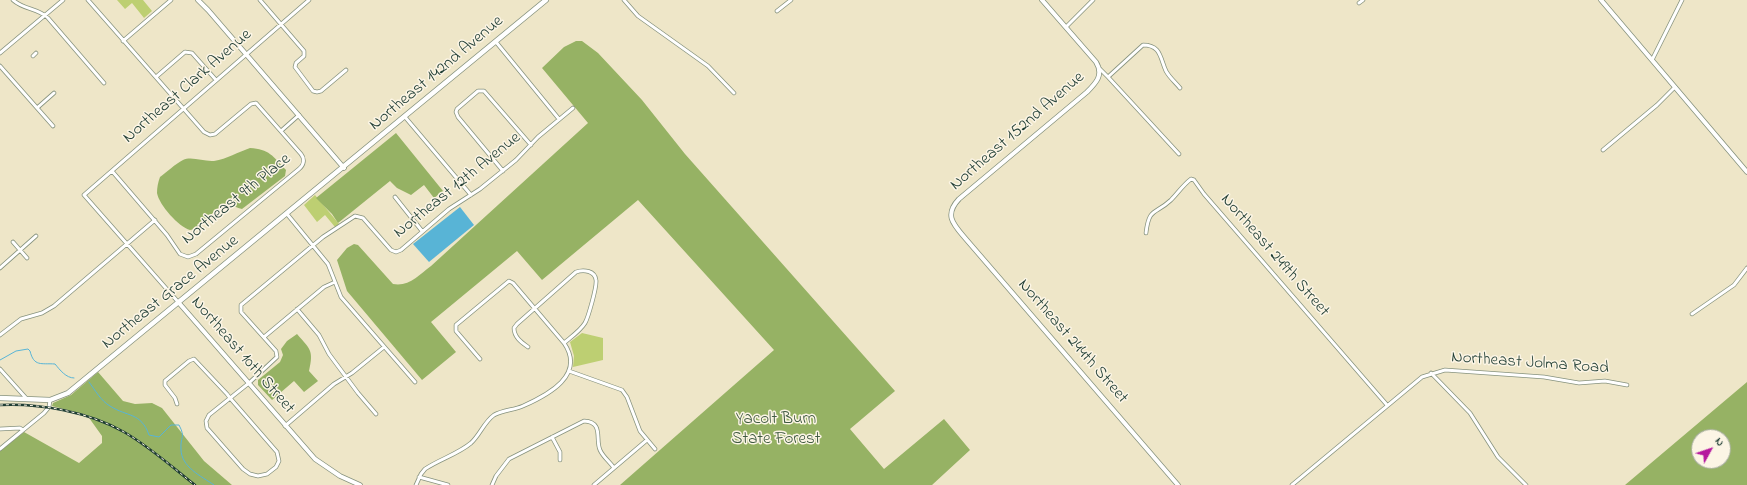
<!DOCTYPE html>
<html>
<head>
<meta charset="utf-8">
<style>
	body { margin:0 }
	#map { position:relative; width:1747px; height:485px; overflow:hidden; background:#eee6c8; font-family:"Indie Flower",sans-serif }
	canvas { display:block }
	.north { position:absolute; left:1691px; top:429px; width:40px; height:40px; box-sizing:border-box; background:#fcf5e5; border:1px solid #a4ab9e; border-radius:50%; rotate:50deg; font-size:11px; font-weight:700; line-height:16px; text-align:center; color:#1f3d34 }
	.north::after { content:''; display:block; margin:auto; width:14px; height:18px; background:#b5179e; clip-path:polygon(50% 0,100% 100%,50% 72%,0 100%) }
</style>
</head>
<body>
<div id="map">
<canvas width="1747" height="485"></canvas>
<div class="north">N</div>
</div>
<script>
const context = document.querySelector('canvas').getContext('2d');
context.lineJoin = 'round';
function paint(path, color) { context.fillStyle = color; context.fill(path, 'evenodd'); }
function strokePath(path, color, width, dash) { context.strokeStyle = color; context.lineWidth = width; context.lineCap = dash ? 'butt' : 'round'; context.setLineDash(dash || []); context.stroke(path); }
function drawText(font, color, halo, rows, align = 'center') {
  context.font = font + ' "Indie Flower",sans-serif'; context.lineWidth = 3; context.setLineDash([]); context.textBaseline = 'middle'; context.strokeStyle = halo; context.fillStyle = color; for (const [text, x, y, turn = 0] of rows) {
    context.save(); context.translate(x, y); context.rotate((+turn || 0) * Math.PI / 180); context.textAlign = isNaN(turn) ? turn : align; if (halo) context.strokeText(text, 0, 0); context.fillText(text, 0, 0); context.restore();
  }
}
paint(new Path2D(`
	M117,0h26l9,11 -8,7 -12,-15 -7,6z
	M315,195l24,29 -4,3 -10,-12 -8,7 -13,-17z
	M582,333l21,5v22l-30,7 1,-11 -4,-14z`), '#bdcf72');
paint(new Path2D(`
	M576,41h6l16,12 44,47 43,54 210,237 -45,38 34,40 60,-50 26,31 -38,35h-312l154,-135 -136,-150 -96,80 -25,-29 -86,71 25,30 -34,28 -75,-89 -10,-31 10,-12 7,-4 4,1 35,39c16,3 26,-9 38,-18l157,-143 -46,-55 22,-21z
	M396,133l47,58 -9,7 -10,-13 -13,10 -14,-7 -7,-7 -52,42 -6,-9 -16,-16z
	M250,148c19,1 23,8 36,22l-1,6 -43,33c-5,-1 -9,-4 -15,-4 -15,1 -22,24 -37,25 -11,-3 -31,-25 -33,-37 0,-5 1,-11 3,-16 7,-5 15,-13 23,-17 9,-4 21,2 31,1 13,-2 24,-9 36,-13z
	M297,334c13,15 17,16 12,37l9,10 -14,11 -10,-11 -22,19 -14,-15v-5l22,-18 3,-7 -2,-6 6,-8z
	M98,372l25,29 12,3 17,-1 10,5 42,53 28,24h-232v-34l24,-19 55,31 23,-20v-7l-15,-21 -35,-9 1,-3 18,-8z
	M1747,382v103h-122zM1699,437h24v24h-24z`), '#96b264');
paint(new Path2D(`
	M460,207l14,18 -45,37 -16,-18z`), '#58b4d6');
strokePath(new Path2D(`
	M0,360l16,-9 12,-2 2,2c4,16 11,12 25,13 5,6 11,14 19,14
	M89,382c6,8 12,19 21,24 17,11 31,6 39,29l10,2 12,-12h8c7,13 1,12 2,24 0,18 20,27 33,36`), '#58b4d6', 1);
const minor = new Path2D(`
	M13,0c11,10 25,8 35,18l56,65
	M88,0l116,132 6,3 5,-1 36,-30 5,-1 45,51c4,5 3,11 -2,15l-103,85 -8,3 -8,-3 -13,-19 -55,-64
	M260,0l44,51v5l-8,7 -1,4 18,24 4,1 4,-1 25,-21
	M624,0l14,16 70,50 26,27
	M1359,3l4,-3
	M777,11l14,-11
	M1066,27l27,-27
	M123,41l48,-41
	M496,42l63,77
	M0,53l63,-53
	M33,56l3,-3
	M1652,60l30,-60
	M0,66l53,60
	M1100,69l8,8 71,77
	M156,77l29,-25 7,1 24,27
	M1108,77l35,-32c18,0 17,13 23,26 3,6 10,12 14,17
	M37,108l17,-15
	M405,117l66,78
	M281,131l18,-16
	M1603,150l54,-45 18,-18
	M503,171l-45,-54 -2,-5 1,-3 21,-18h6l47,54
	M395,197l27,34
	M287,214l41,50 13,33 74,85
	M1146,233c3,-26 9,-18 25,-33 7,-7 12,-15 20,-21l3,1 10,14 183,211
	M13,242l14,16
	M0,268l36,-32
	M179,303l-95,-108 225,-195
	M297,309l22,26 10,19 29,39 18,21
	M1692,314l42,-29 13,-17
	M0,335l21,-16 21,-6 12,-7 101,-86
	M264,337l60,-50 11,-5
	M528,347c-7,-5 -14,-10 -14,-19l3,-4 59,-52c8,-3 19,-1 20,8 1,7 -8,38 -11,43 -5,8 -14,14 -21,20
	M0,369l26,29
	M569,371l53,19 5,7 13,34 15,18
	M1431,373l39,40 28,44 28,28
	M177,404l-2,-6 -10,-13v-4l24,-20 5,-2 33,35 3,4 47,54 2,9 -3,6 -9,7 -9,2 -8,-2 -7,-5 -36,-41 -1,-7 3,-6 40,-32 28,-26 -1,-6 -35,-39v-7l82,-68 32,-21 8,2 28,32 5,2 5,-2 48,-41 31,-20 36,-29 22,-23 35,-29
	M285,426l49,-42 18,-11 32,-26
	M0,429l20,-1 3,2
	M552,437l8,15v8
	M0,449l44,-36 5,-6 1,-7
	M419,477l29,8
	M416,485l5,-11 4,-5c15,-10 33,-15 46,-26 9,-8 13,-21 23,-28 9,-5 20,-5 29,-9 25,-11 63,-31 41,-63l-51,-60 -4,-2 -53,44v6l24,28
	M492,485l4,-9 13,-17 75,-38c20,1 11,18 16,29 3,7 10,12 14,18
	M594,485l53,-45
	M1292,485l130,-108 23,-7 99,7 35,6 26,-2 22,4`);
const tertiary = new Path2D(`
	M198,0l10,10 136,158
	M1042,0l54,62c8,13 0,21 -9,30l-128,107c-15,16 -6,25 6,39l213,247
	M1601,0l146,172
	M179,303l136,156 25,17 20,9`);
const secondary = new Path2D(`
	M0,398l50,2 18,-7 478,-393`);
strokePath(minor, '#86927e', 4.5);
strokePath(tertiary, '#86927e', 5.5);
strokePath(secondary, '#86927e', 6);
strokePath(minor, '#fff', 3);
strokePath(tertiary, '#fff', 4);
strokePath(secondary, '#fff', 4.5);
const rail = new Path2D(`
	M0,405c40,-2 89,7 124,27 26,15 48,35 71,53`);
strokePath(rail, '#1f3d34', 2.5);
strokePath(rail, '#fcf5e5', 1, [3]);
drawText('17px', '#1f3d34', '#fcf5e5', [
	["Northeast 142nd Avenue",437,74,-40],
	["Northeast Clark Avenue",188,87,-41],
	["Northeast 152nd Avenue",1018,132,-41],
	["Northeast 12th Avenue",458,186,-39],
	["Northeast 9th Place",237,200,-39],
	["Northeast 249th Street",1274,256,49],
	["Northeast Grace Avenue",171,293,-39],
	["Northeast 244th Street",1072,342,49],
	["Northeast 10th Street",242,356,49],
	["Northeast Jolma Road",1530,364,4]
]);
drawText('17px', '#3f5a40', '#fcf5e5', [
	["Yacolt Burn",776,420],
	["State Forest",776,440]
]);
</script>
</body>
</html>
